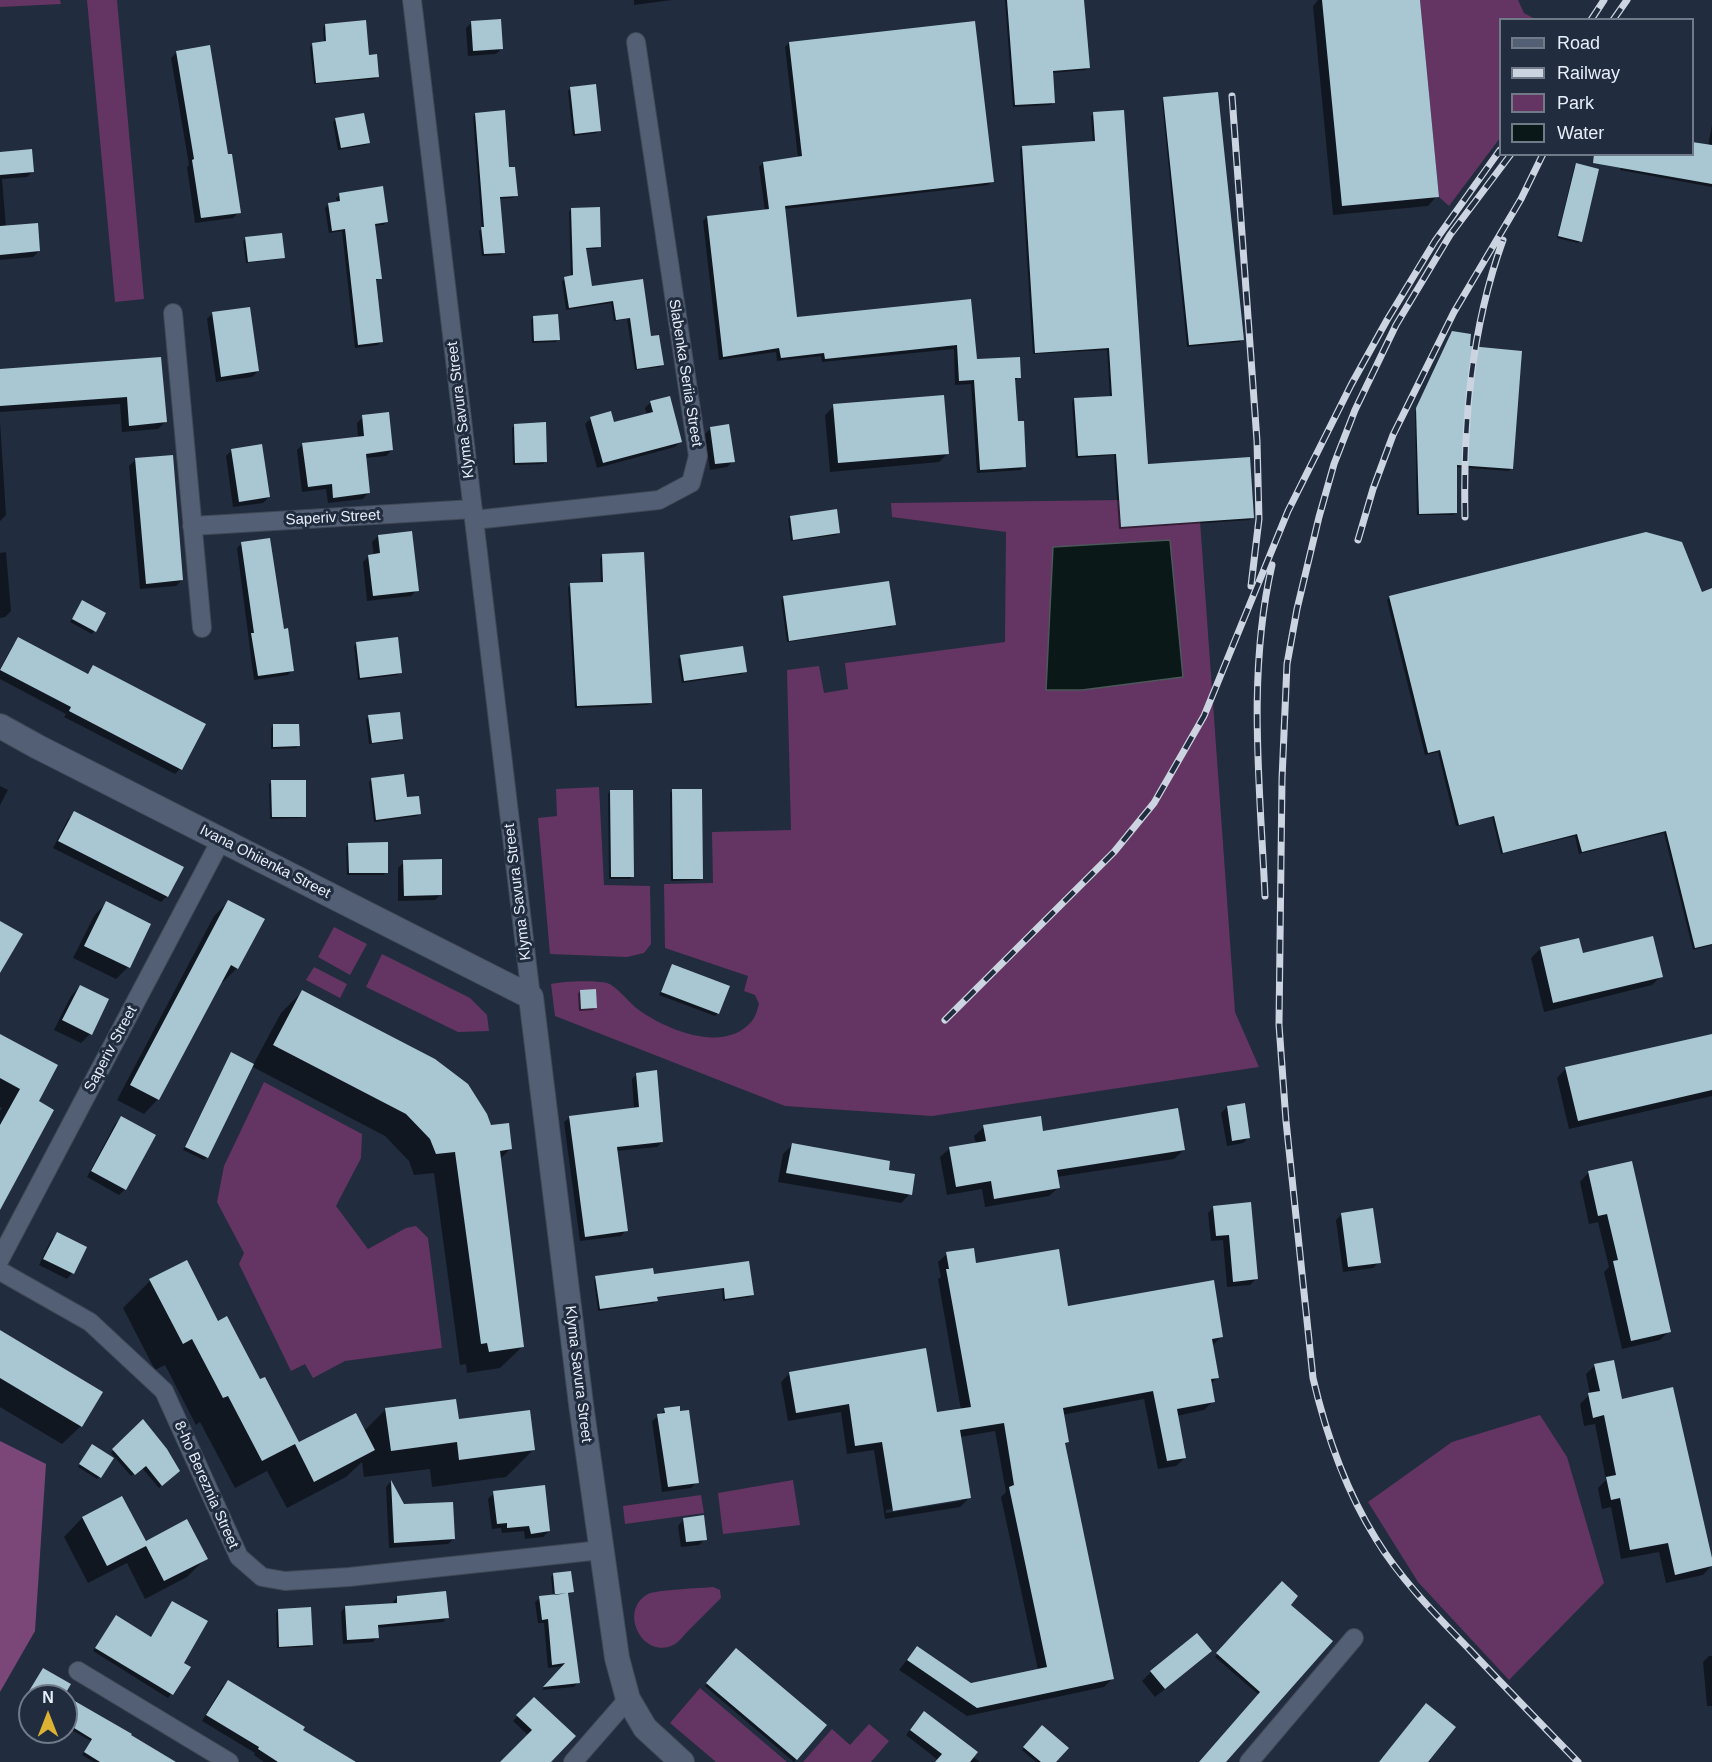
<!DOCTYPE html>
<html>
<head>
<meta charset="utf-8">
<style>
	body { margin:0 }
	#map { position:relative; width:1712px; height:1762px; overflow:hidden; background:#212c3e; font-family:Arial,sans-serif }
	canvas { display:block }
	.legend { position:absolute; left:1499px; top:18px; width:195px; height:138px; box-sizing:border-box; background:#212c3e; border:2px solid #707a89; margin:0; padding:8px 10px; list-style:none; font-size:18px; color:#e6eefa }
	.legend li { display:flex; align-items:center; gap:12px; height:30px }
	.legend b { width:30px; border:2px solid #707a89 }
	.north { position:absolute; left:18px; top:1684px; width:60px; height:60px; box-sizing:border-box; background:#212c3e; border:2px solid #707a89; border-radius:50%; rotate:0deg; font-size:16px; font-weight:700; line-height:24px; text-align:center; color:#e6eefa }
	.north::after { content:''; display:block; margin:auto; width:21px; height:27px; background:#dbb233; clip-path:polygon(50% 0,100% 100%,50% 72%,0 100%) }
</style>
</head>
<body>
<div id="map">
<canvas width="1712" height="1762"></canvas>
<ul class="legend">
<li><b style="height:8px;background:#535f74"></b>Road</li>
<li><b style="height:8px;background:#cbd4e0"></b>Railway</li>
<li><b style="height:16px;background:#643562"></b>Park</li>
<li><b style="height:16px;background:#0a1817"></b>Water</li>
</ul>
<div class="north">N</div>
</div>
<script>
const context = document.querySelector('canvas').getContext('2d');
context.lineJoin = 'round';
function paint(path, color) { context.fillStyle = color; context.fill(path, 'evenodd'); }
function strokePath(path, color, width, dash) { context.strokeStyle = color; context.lineWidth = width; context.lineCap = dash ? 'butt' : 'round'; context.setLineDash(dash || []); context.stroke(path); }
function drawText(font, color, halo, rows, align = 'center') {
  context.font = font + ' Arial,sans-serif'; context.lineWidth = 6; context.setLineDash([]); context.textBaseline = 'middle'; context.strokeStyle = halo; context.fillStyle = color; for (const [text, x, y, turn = 0] of rows) {
    context.save(); context.translate(x, y); context.rotate((+turn || 0) * Math.PI / 180); context.textAlign = isNaN(turn) ? turn : align; if (halo) context.strokeText(text, 0, 0); context.fillText(text, 0, 0); context.restore();
  }
}
paint(new Path2D(`
	M0,0h60l1,4 -61,3z
	M87,0h30l27,299 -29,3z
	M1420,0h98l6,13 11,6 -35,1v118l-51,68 -10,-9z
	M1119,500l2,27 79,-6 35,491 24,55 -327,49 -147,-10 -230,-90 -4,-32c10,-3 45,-4 56,-1 9,3 20,17 28,24 28,22 89,48 117,14 4,-5 5,-11 7,-17l-4,-9 -11,-4 4,-15 -83,-28 -1,-64 49,-1 -1,-51 79,-2 -4,-160 32,-4 5,27 24,-4 -3,-26 160,-21 1,-110 -114,-15 -1,-14z
	M599,787l5,98 46,1 1,58 -7,9 -17,4 -77,-3 -12,-136 19,-2 -1,-27z
	M334,927l33,17 -17,31 -32,-18z
	M382,954l88,44 17,17 2,16 -31,1 -92,-45z
	M314,967l33,17 -7,14 -34,-18z
	M264,1082l98,52 -1,24 -25,48 32,43 38,-21 10,-2 12,12 14,110 -97,13 -32,17 -8,-14 -14,7 -52,-107 5,-11 -27,-51 7,-36z
	M1540,1415l27,42 37,126 -95,97 -91,-98 -50,-80 84,-60z
	M793,1480l7,45 -77,9 -5,-41z
	M701,1495l3,18 -79,11 -2,-18z
	M713,1587l7,3 1,8c-11,11 -22,22 -33,33 -4,4 -8,10 -13,13 -31,18 -58,-33 -27,-50 8,-4 53,-6 65,-7z
	M700,1688l87,74h-71l-46,-39z
	M869,1724l20,17 -18,21h-68l29,-33 18,16z`), '#643562');
paint(new Path2D(`
	M0,1441l46,23 -11,167 -35,61z`), '#7a4778');
const water = new Path2D(`
	M1170,540l13,137 -101,13h-36l7,-143z`);
paint(water, '#0a1817');
strokePath(water, '#4c585b', 1.5);
paint(new Path2D(`
	M634,0h38l-38,5z
	M1005,0h78l6,67 -3,3 -35,3 2,29 -2,3 -38,2z
	M1318,0h100l19,196 -9,10 -95,9 -20,-209z
	M472,22l30,26 -6,6 -28,2 -2,-28z
	M325,25l43,32 9,20 -2,2 -61,5 -4,-37 3,-3 11,-1 -1,-15z
	M789,43l203,138 -4,4 -204,24 12,110 174,-18 6,60 43,16 -5,4 2,42 9,43 -4,4 -44,3 -6,-89 -16,1 -1,-36 -132,13 -1,-6 -44,5 -1,-9 -57,8 -16,-139 4,-4 58,-6 -6,-44 4,-4 35,-5 -13,-111z
	M177,52l50,104 12,56 -6,6 -38,5 -8,-56 2,-2 -18,-107z
	M570,89l29,41 -2,3 -24,3 -5,-45z
	M1164,99l78,240 -2,3 -53,5 -25,-246z
	M363,114l6,28 -3,3 -28,5 -5,-28 2,-2z
	M475,114l33,55 8,26 -3,3 -14,1 4,53 -2,3 -19,1 -3,-25 3,-2 -9,-112z
	M1094,114l53,351 105,52 -2,3 -131,9 -5,-74 -38,3 -4,-56 2,-3 36,-2 -3,-47 -74,4 -13,-204 2,-2 71,-5 -2,-27z
	M1712,125v62l-92,-17 3,-16h69l16,-8z
	M0,153l33,18 -6,6 -25,2 4,48 33,24 -6,6 -33,3z
	M1576,165l4,76 -2,2 -21,-5 17,-70z
	M340,195l47,27 -4,3 -9,1 6,52 -6,4 7,60 -3,3 -23,3 -13,-117 -13,2 -4,-25 3,-3 9,-2 -1,-5z
	M571,209l28,38 -2,2h-12l6,39 50,-8 9,58 12,26 -2,3 -25,3 -8,-51 -13,2 -3,-18 -45,7 -4,-29 9,-4 -2,-65z
	M246,238l38,19 -3,2 -35,4 -3,-22z
	M213,313l45,58 -6,6 -36,5 -9,-63z
	M534,317l24,22 -2,3 -24,1 -1,-23z
	M1452,333l16,15 43,121 -2,2 -54,-4 1,46 -3,2h-36l-2,-103z
	M160,359l5,63 -7,7 -36,3 -2,-28 -120,8v-42z
	M651,402l30,39 -6,6 -78,21 -12,-44 6,-6 22,6 34,-9 -2,-7z
	M834,406l114,47 -9,9 -109,10 -5,-57z
	M363,417l29,33 -6,6 -21,2 3,35 -5,6 -35,4 -2,-14 -24,3 -5,-42 6,-6 55,-6 -1,-15z
	M0,421l6,94 -6,6z
	M515,425l30,37 -2,2 -30,1 -1,-37z
	M711,428l22,33 -6,6 -17,3 -5,-36z
	M232,450l37,47 -6,6 -30,4 -7,-51z
	M135,460l47,120 -6,6 -36,3 -11,-123z
	M791,517l48,15 -3,3 -45,6 -3,-22z
	M378,536l39,54 -6,6 -44,5 -4,-39 6,-6h5l-2,-14z
	M241,544l41,87 10,39 -4,5 -34,5 -17,-132z
	M6,552l5,59 -6,6 -5,1v-65z
	M602,556l49,146 -3,3 -73,3 -7,-121 3,-2 30,-2 -1,-25z
	M1712,590v355l-19,5 -29,-117 -85,21 -4,-18 -74,18 -9,-37 -36,9 -18,-74 -13,3 -38,-155 2,-3 312,-3z
	M783,598l111,26 -3,3 -104,15 -6,-42z
	M80,605l24,9 -12,20 -22,-12z
	M19,639l67,36 7,-8 87,102 -5,5 -111,-57 2,-3 -66,-35v-10l13,-24z
	M356,644l45,28 -3,3 -40,5 -4,-34z
	M681,657l64,14 -3,3 -60,9 -4,-24z
	M369,717l33,21 -3,3 -30,3 -3,-25z
	M273,726l25,20 -2,2 -25,1v-21z
	M372,779l34,20 13,15 -2,2 -43,6 -5,-40z
	M272,782l33,34 -3,2 -32,1 -1,-35z
	M0,786l8,4 -8,15z
	M673,790l29,88 -3,2 -28,1 -1,-88z
	M610,791l22,85 -2,3h-21l-1,-85z
	M74,813l93,83 -6,6 -108,-54 15,-29z
	M349,844l37,28 -2,3h-37l-1,-28z
	M404,862l37,32 -6,6 -37,1v-33z
	M228,902l9,66 -14,14 -3,-1 -62,118 -14,15 -27,-14 97,-184z
	M106,903l22,64 -12,12 -43,-21 21,-42z
	M1541,948l41,7 79,21 -9,9 -108,27 -13,-54z
	M672,966l46,47 -3,3 -56,-21z
	M80,986l10,48 -9,9 -27,-13 17,-34z
	M580,991l16,17 -3,2 -14,1 -1,-17z
	M302,992l188,135 20,22 -10,10 22,188 -22,21 -33,5 -1,-9 -6,1 -26,-192 -20,2 -5,-14 -24,-25 -134,-70 -44,91 -3,3 -21,-10 46,-94 2,-2 22,11 28,-52z
	M1712,1035v61l-143,33 -12,-51 9,-10z
	M0,1036l37,66 -37,104v-95l2,-3 -2,-1z
	M637,1074l25,68 -5,5 -41,4 10,79 -5,6 -41,5 -16,-119 6,-5 64,-8 -2,-30z
	M1227,1107l22,30 -6,6 -16,3 -6,-33z
	M121,1118l4,71 -6,6 -32,-18 28,-53z
	M984,1127l58,6 142,17 -10,9 -117,18 2,10 -10,9 -64,11 -3,-18 -35,6 -7,-38 10,-9 26,-4 -2,-8z
	M792,1145l95,26 23,23 -9,9 -123,-21 5,-28z
	M1589,1172l80,159 -9,9 -38,9 -18,-77 5,-5 -11,-45 -9,2 -9,-42z
	M1214,1207l42,72 -6,6 -23,2 -4,-47 -12,1 -3,-28z
	M1342,1214l37,48 -6,6 -30,4 -7,-52z
	M57,1234l15,39 -5,6 -28,-14 12,-25z
	M947,1254l120,53 154,30 -9,9 6,31 -8,8 3,16 -9,9 -27,6 8,42 -9,8 -18,3 -14,-70 -82,16 6,26 -4,4 49,233 -9,9 -137,29 -68,-46 18,-23 54,37 67,-14 -37,-173 5,-5 -11,-61 -35,6 9,61 -9,9 -75,12 -11,-69 -27,4 -6,-42 -53,9 -7,-39 9,-9 146,41 25,-4 -23,-131 3,-2 -3,-15zM961,1498v3l-75,12v-3z
	M748,1263l4,32 -2,2 -27,4 -1,-12 -66,9 -2,5 -56,8 -4,-31 2,-3 57,-2z
	M150,1281l68,42 41,58 39,63 66,-13 22,-22 71,12 76,29 -27,27 -74,10 -2,-18 -66,8 -2,-15 -16,15 -59,31 -20,-37 -32,17 -35,-66 -4,3 -31,-60 -10,5 -32,-62z
	M0,1332l81,94 -19,18 -62,-37z
	M1595,1365l25,36 92,164 -9,10 -37,8 -7,-31 -38,7 -10,-52 -9,2 -4,-21 8,-8 -11,-56 -11,2 -4,-22 10,-10 -4,-20z
	M665,1410l32,72 -6,6 -29,4 -10,-71z
	M143,1421l35,50 -19,17 -17,-20 -11,8 -20,-23z
	M90,1449l10,28 -3,2 -19,-12z
	M390,1482l13,24 51,33 -6,5 -59,4 -3,-61z
	M494,1493l55,38 -6,6 -18,2 -1,-8 -22,2 -1,-5 -9,1 -4,-30z
	M82,1518l63,25 61,15 -19,19 -42,22 -18,-36 -39,20 -24,-46z
	M683,1520l22,19 -6,6 -18,2 -3,-21z
	M553,1575l19,17 -5,3 11,87 -4,5 -32,3 22,-24 -16,2 -4,-45h-6l-3,-21 5,-4 13,-2 -2,-19z
	M1282,1583l6,22 42,37 -105,120h-24l58,-67 -44,-38z
	M397,1597l50,21 -4,4 -66,6v9l-4,5 -30,2 -2,-32 4,-5 48,-3v-2z
	M172,1603l10,61 7,4 -21,30 -75,-47 20,-31 37,19z
	M278,1611l33,33 -2,3 -32,1 -1,-35z
	M736,1650l89,75 -31,37 -89,-76z
	M1709,1656h3v50h-5l-4,-44z
	M1201,1660l-46,37 -13,-16 9,-9z
	M228,1682l73,49 49,31h-86l-10,-7 1,-2 -53,-32 20,-34z
	M66,1697l63,39 44,26h-79l-12,-7 9,-14 -25,-14z
	M534,1699l15,63h-47l27,-26 -16,-15z
	M919,1718l53,38 8,6h-44l2,-2 -32,-25z
	M1042,1727l12,35h-18l-14,-12z`), '#0007');
paint(new Path2D(`
	M1007,0h77l6,68 -37,3 2,32 -40,2z
	M1322,0h98l19,197 -97,9z
	M501,19l2,30 -30,2 -2,-30z
	M366,20l3,35 8,-1 2,23 -63,6 -4,-40 14,-2 -1,-17z
	M975,21l19,161 -209,24 12,111 174,-18 6,60 43,-2 1,21h-6l3,43h6l2,46 -46,3 -6,-90 -15,1 -2,-36 -132,14 -1,-6 -43,5 -2,-10 -56,9 -16,-141 62,-7 -6,-47 39,-6 -13,-114z
	M210,45l18,109h4l9,59 -40,5 -9,-58 2,-1 -18,-108z
	M596,84l5,47 -26,3 -5,-47z
	M1218,92l26,248 -55,5 -26,-248z
	M505,110l4,57h6l3,29 -18,1 5,56 -21,1 -3,-27h3l-9,-114z
	M1124,110l24,354 102,-7 4,61 -133,9 -5,-73 -38,2 -4,-58 38,-2 -3,-48 -74,5 -13,-207 73,-5 -2,-29z
	M364,113l6,30 -29,5 -6,-30z
	M1692,142l20,3v39l-119,-21 1,-9h98z
	M32,149l2,23 -34,3v-23z
	M1576,163l23,6 -17,73 -24,-6z
	M383,186l5,36 -13,2 7,55h-6l7,63 -25,3 -13,-116 -13,2 -4,-28 12,-2 -1,-8z
	M600,207l1,40 -15,1 6,38 51,-7 8,57 8,-1 5,30 -27,4 -7,-51 -14,2 -3,-19 -44,7 -5,-31 9,-2 -2,-67z
	M38,223l2,28 -40,4v-29z
	M282,233l3,25 -37,4 -3,-25z
	M250,307l9,64 -38,6 -9,-65z
	M558,314l2,26 -26,1 -1,-25z
	M1452,331l19,3 -1,12 52,5 -9,118 -56,-4v48l-38,1 -3,-106z
	M161,357l6,65 -38,4 -2,-29 -127,9v-37z
	M944,395l5,59 -111,9 -5,-59z
	M670,396l12,46 -79,21 -13,-46 21,-6 3,11 39,-10 -3,-11z
	M389,412l4,38 -27,4 4,39 -37,5 -1,-14 -24,3 -6,-44 62,-7 -2,-21z
	M546,422l1,40 -32,1 -1,-39z
	M729,424l6,38 -20,2 -5,-37z
	M262,444l8,53 -31,5 -8,-53z
	M173,455l10,125 -37,4 -11,-126z
	M837,509l3,24 -47,7 -3,-24z
	M412,531l7,60 -46,5 -5,-41 12,-2 -2,-18z
	M1646,532l36,10 20,50 10,-4v356l-17,4 -29,-117 -84,21 -5,-18 -74,19 -9,-37 -35,9 -19,-75 -12,3 -39,-157z
	M270,538l14,91 4,-1 6,43 -36,5 -7,-43h3l-13,-91z
	M644,552l8,151 -75,3 -7,-123 33,-1 -1,-28z
	M889,581l7,44 -107,16 -6,-45z
	M82,600l24,13 -10,19 -24,-13z
	M18,637l70,37 5,-9 113,59 -24,46 -113,-59 2,-4 -71,-37z
	M398,637l4,36 -42,5 -4,-36z
	M743,646l4,26 -63,9 -4,-26z
	M400,712l3,27 -31,4 -4,-28z
	M273,724h26l1,22 -27,1z
	M404,774l3,23 12,-1 2,18 -45,6 -5,-42z
	M271,780h35v37h-34z
	M672,789h30l1,90h-30z
	M610,790h23l1,87h-23z
	M74,811l110,56 -16,30 -110,-56z
	M388,842v31h-39l-1,-30z
	M442,859v36l-38,1 -1,-36z
	M228,900l37,19 -27,50 -7,-4 -72,135 -29,-15z
	M106,901l45,23 -21,44 -46,-22z
	M0,921l23,13 -23,39z
	M1653,936l10,41 -110,26 -13,-56 39,-9 4,15z
	M672,964l58,22 -11,28 -58,-22z
	M80,985l29,14 -17,36 -30,-15z
	M596,989l1,19 -16,1 -1,-19z
	M302,990l133,69 33,25 19,30 4,11 18,-2 3,26 -12,2 24,196 -35,5 -2,-9 -6,1 -26,-192 -19,2 -6,-15 -24,-25 -133,-69z
	M0,1034l58,31 -19,36 15,9 -54,100v-85l20,-36 -20,-11z
	M1712,1034v56l-134,31 -13,-54z
	M231,1052l23,12 -46,94 -23,-11z
	M657,1070l6,72 -46,5 11,84 -43,6 -16,-121 70,-9 -3,-34z
	M1245,1103l5,35 -18,3 -5,-35z
	M1178,1108l7,42 -128,20 3,18 -66,11 -3,-18 -35,6 -7,-40 37,-6 -3,-16 58,-9 2,15z
	M121,1116l35,19 -30,55 -35,-19z
	M792,1143l98,18 -1,9 26,4 -3,21 -126,-22z
	M1632,1161l39,171 -40,9 -18,-80 5,-1 -11,-46 -9,2 -10,-45z
	M1251,1202l7,77 -25,3 -4,-47 -13,1 -3,-30z
	M1373,1208l8,55 -33,4 -7,-54z
	M57,1232l30,15 -13,27 -31,-15z
	M974,1248l2,15 83,-14 9,57 146,-26 9,57 -11,2 7,39 -8,1 4,23 -38,7 9,49 -19,3 -14,-70 -90,17 6,34 -4,1 49,236 -137,29 -70,-48 10,-14 54,37 76,-16 -38,-180 5,-2 -10,-62 -44,7 11,68 -78,13 -11,-69 -27,4 -6,-42 -53,9 -7,-41 137,-24 11,64 34,-5 -25,-138h3l-3,-17z
	M187,1260l31,61 9,-5 33,63 5,-2 34,65 57,-29 19,37 -61,32 -19,-38 -33,17 -34,-65 -5,2 -31,-59 -9,5 -34,-65z
	M749,1261l5,34 -29,4 -1,-11 -67,9 1,4 -58,8 -5,-33 58,-8 1,6z
	M0,1330l103,62 -21,35 -82,-49z
	M1614,1360l8,39 51,-12 39,171v8l-37,9 -7,-32 -38,7 -10,-52 -9,2 -5,-23 10,-2 -12,-60 -11,3 -5,-25 12,-2 -6,-27z
	M456,1399l3,20 71,-9 5,40 -76,10 -2,-18 -66,9 -6,-43z
	M680,1406v5l9,-1 10,73 -31,4 -11,-73 8,-1 -1,-5z
	M143,1419l24,30 13,22 -18,15 -16,-20 -11,9 -23,-26z
	M92,1444l22,14 -13,20 -22,-14z
	M391,1480l13,24 49,-2 2,37 -61,4z
	M545,1485l5,46 -19,3 -2,-8 -22,2v-5l-10,1 -4,-33z
	M122,1496l24,45 41,-22 21,40 -44,22 -18,-35 -39,20 -25,-49z
	M704,1515l3,25 -21,2 -3,-24z
	M571,1571l3,21 -19,3 -2,-22z
	M1282,1581l16,15 -7,9 42,36 -107,121h-27l61,-70 -44,-39z
	M446,1591l3,27 -71,7 1,13 -32,2 -2,-34 52,-3v-7z
	M568,1593l12,90 -37,4 22,-24 -13,2 -4,-46 -6,1 -3,-24z
	M172,1601l36,20 -24,42 7,4 -18,28 -78,-47 21,-33 35,22z
	M311,1607l2,38 -34,2 -1,-38z
	M1197,1633l15,18 -47,38 -15,-18z
	M736,1648l91,77 -30,35 -91,-77z
	M43,1668l28,16 -7,12h-38z
	M228,1680l77,47 -2,3 53,32h-78l-20,-13 1,-2 -53,-32z
	M66,1696l66,38 -1,1 45,27h-76l-16,-10 8,-13 -26,-16z
	M534,1697l42,39 -25,26h-51l32,-32 -16,-15z
	M1426,1703l30,24 -28,35h-49z
	M924,1711l54,41 -8,10h-35l7,-8 -32,-24z
	M1042,1725l27,23 -13,14h-15l-18,-15z`), '#a9c6d3');
const minor = new Path2D(`
	M412,0l119,997
	M173,313l29,315
	M474,520l185,-20 32,-17 7,-27 -62,-414
	M192,526l281,-17
	M0,1259l221,-419
	M0,1271l90,51 74,69 75,166 23,20 23,4 64,-4 252,-27
	M78,1671l151,91
	M573,1762l55,-63
	M1249,1762l105,-124`);
const tertiary = new Path2D(`
	M0,726l38,21 493,250 50,407 36,254 11,41 17,29 37,34`);
strokePath(minor, '#3f4857', 20);
strokePath(tertiary, '#3f4857', 26);
strokePath(minor, '#535f74', 18);
strokePath(tertiary, '#535f74', 24);
const rail = new Path2D(`
	M1591,20l13,-20
	M1613,20l14,-20
	M1232,96l25,345 2,78 -8,67
	M1511,154l-61,81 -54,90 -41,85 -21,54 -15,53 -22,92 -10,55 -5,115 -3,246 7,96 27,257c13,56 32,111 63,161 25,41 61,77 94,111 36,38 72,75 108,112
	M1465,517c-2,-94 6,-188 38,-277
	M1358,540l15,-51 20,-54 61,-123 67,-113 22,-45
	M1265,896c-5,-109 -18,-222 7,-331
	M945,1020l169,-168 40,-49 50,-87 84,-205 63,-126 36,-65 48,-79 65,-91`);
strokePath(rail, '#cbd4e0', 7);
strokePath(rail, '#212c3e', 4.5, [14]);
drawText('15px', '#e6eefa', '#212c3e', [
	["Slabenka Seriia Street",685,373,81],
	["Klyma Savura Street",461,410,-97],
	["Saperiv Street",333,518,-3],
	["Ivana Ohiienka Street",265,862,27],
	["Klyma Savura Street",518,892,-97],
	["Saperiv Street",111,1049,-62],
	["Klyma Savura Street",578,1374,83],
	["8-ho Bereznia Street",206,1485,66]
]);
</script>
</body>
</html>
